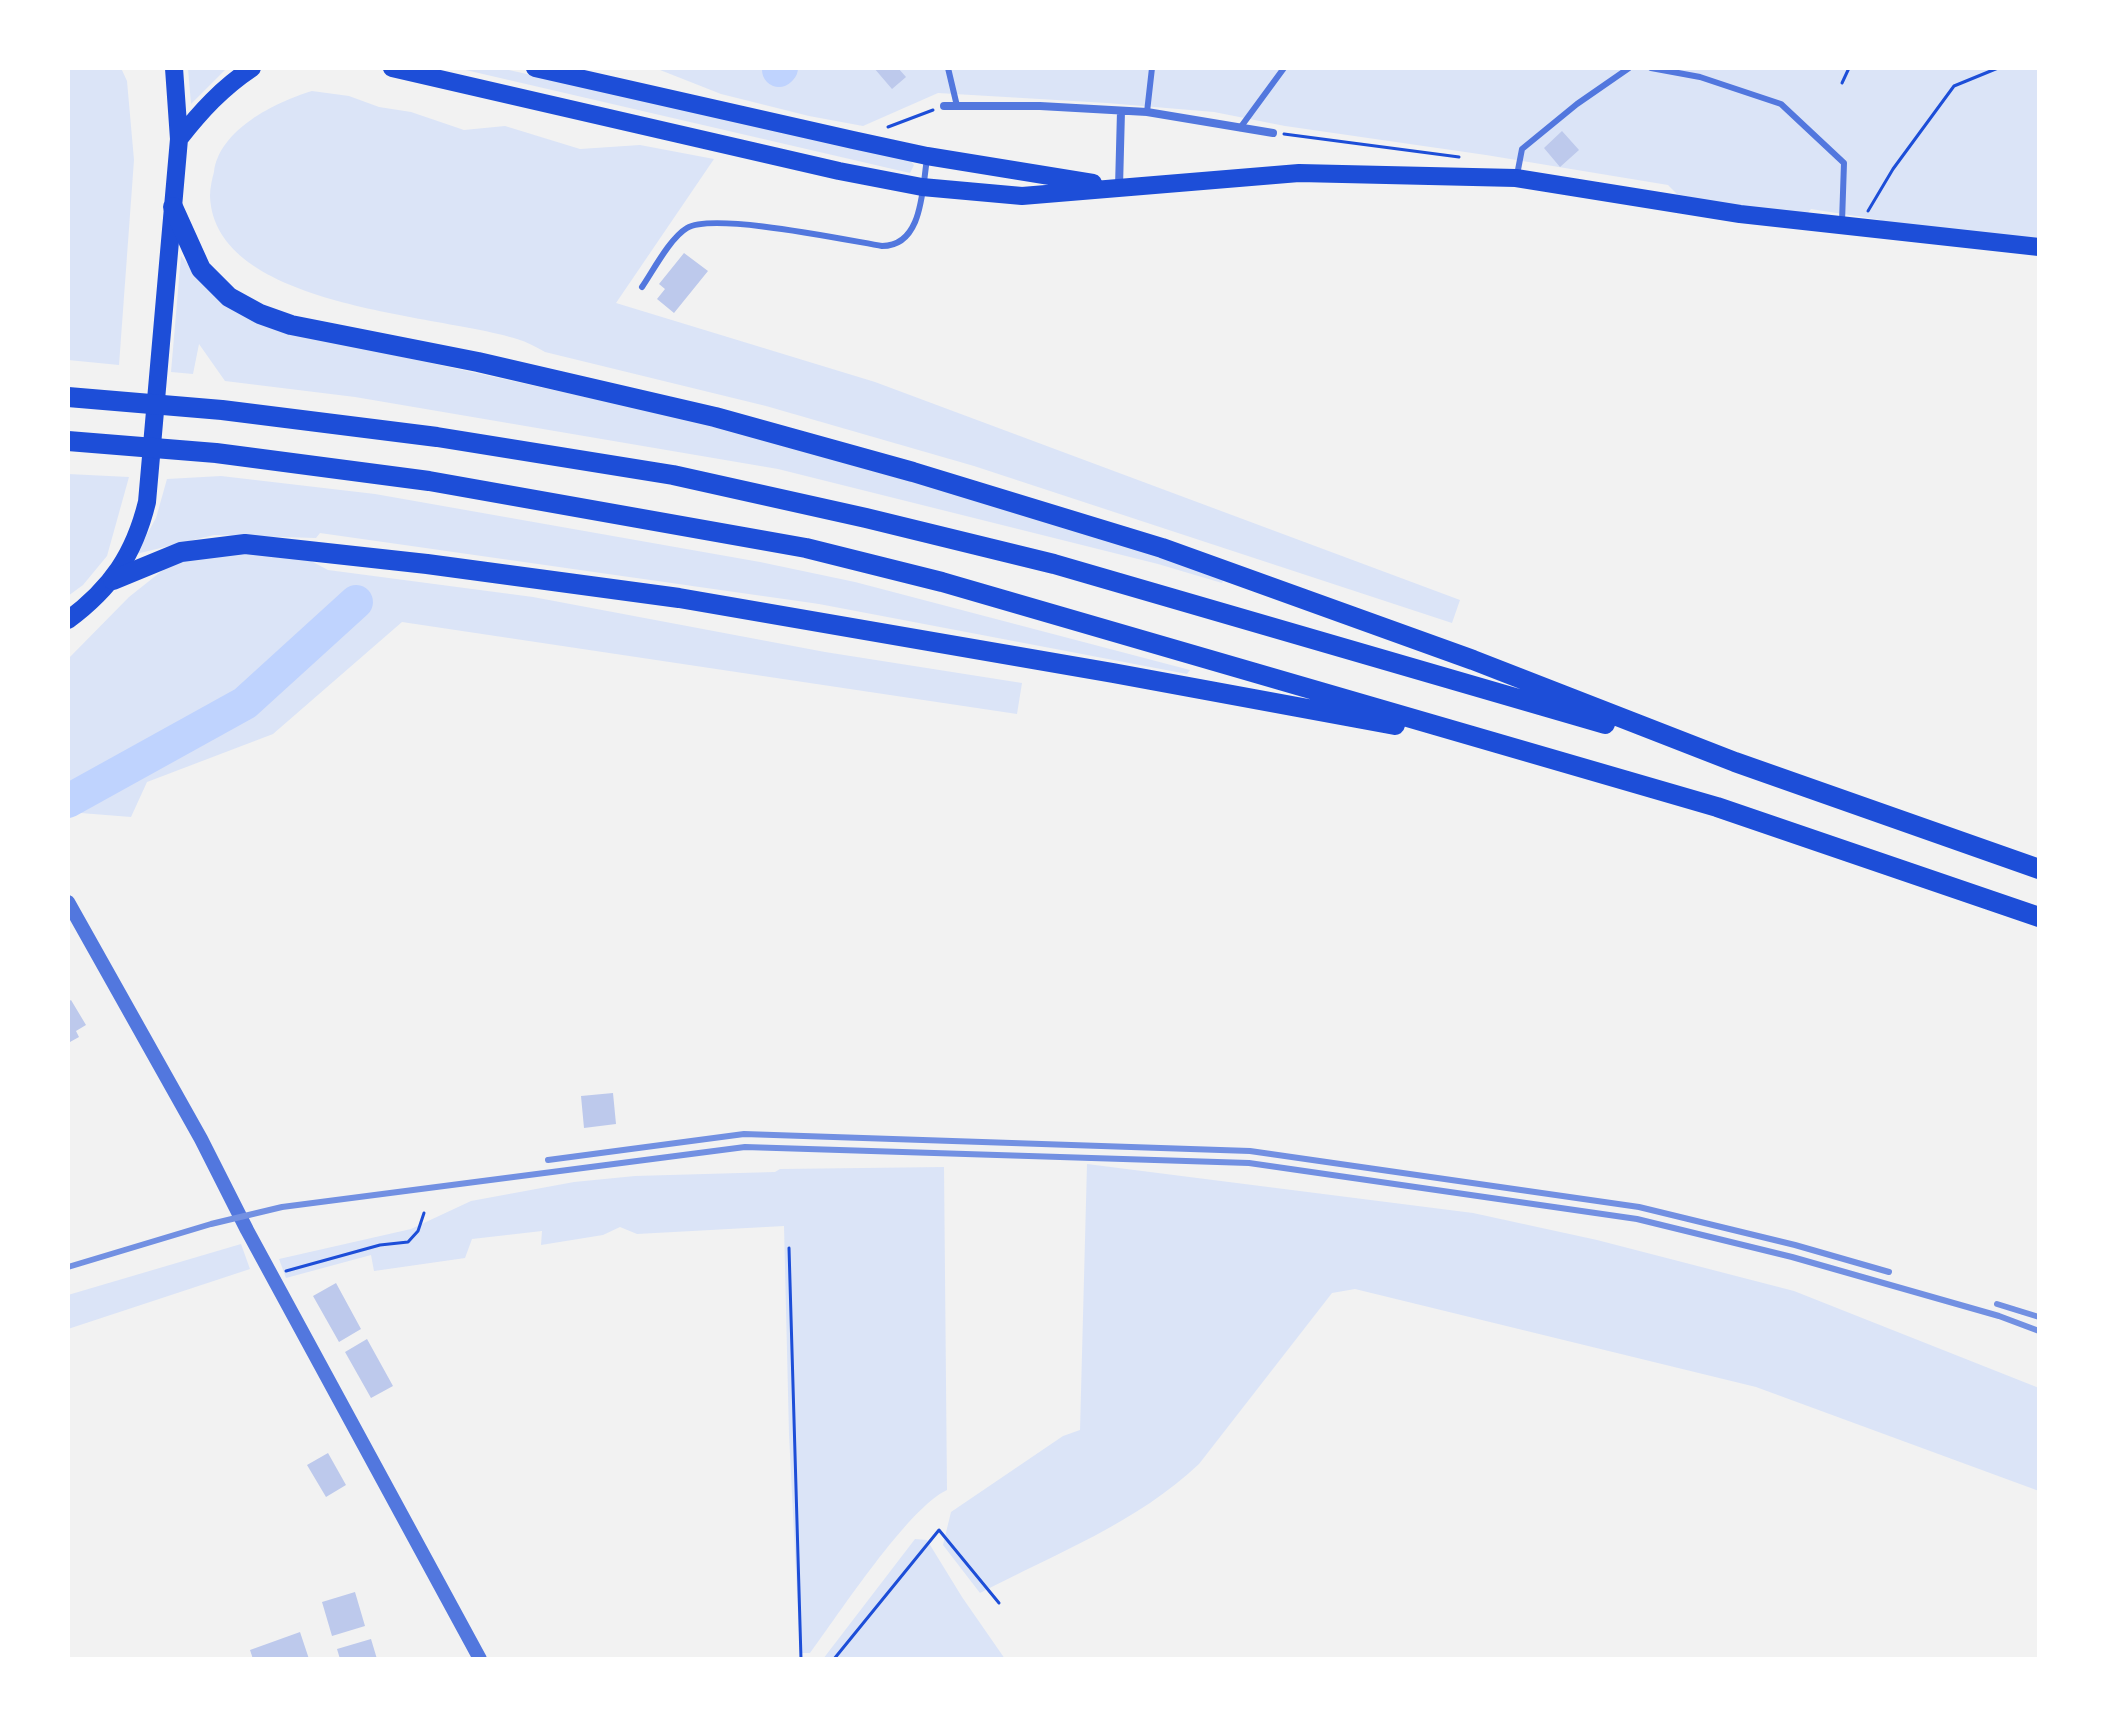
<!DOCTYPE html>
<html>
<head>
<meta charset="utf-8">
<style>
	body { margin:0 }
	#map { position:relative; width:2107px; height:1727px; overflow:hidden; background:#f2f2f2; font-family:Arial,sans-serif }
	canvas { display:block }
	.frame { position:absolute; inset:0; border:70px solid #fff; pointer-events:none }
</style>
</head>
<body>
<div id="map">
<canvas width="2107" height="1727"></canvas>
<div class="frame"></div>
</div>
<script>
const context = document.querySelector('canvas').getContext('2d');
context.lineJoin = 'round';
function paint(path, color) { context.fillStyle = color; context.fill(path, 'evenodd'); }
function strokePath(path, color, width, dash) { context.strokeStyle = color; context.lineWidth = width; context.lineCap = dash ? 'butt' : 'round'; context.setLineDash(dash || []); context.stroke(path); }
paint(new Path2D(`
	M68,68h53l6,13 7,79 -15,205 -51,-5z
	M188,68h39l-36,36z
	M457,68h43l410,92 4,5 -4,8z
	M655,68h1384v172l-157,-16 -1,-4 -70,-11 -4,5 -64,-5 -66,-15 -9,-9 -182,-30 -201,-29 -71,-14 -107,-9 -169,-10 -75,33 -54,-10 -88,-22z
	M312,91l37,5 30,11 32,5 53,18 41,-4 75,23 60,-4 74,14 -98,144 259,79 585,218 -8,23 -478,-157 -208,-60 -221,-54c-9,-5 -18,-10 -28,-13 -77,-25 -303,-30 -307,-143 0,-8 2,-17 4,-24 5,-42 61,-70 98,-81z
	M181,256l21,25 160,67 329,72 322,90 211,68 -2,5 -64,-19 -380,-95 -423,-72 -130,-16 -26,-37 -6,30 -22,-2z
	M68,474l61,3 -22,79 -24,29 -15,11z
	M221,476l154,18 385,68 95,20 335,88 -3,4 -368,-70 -499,-71 -4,5 -102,-3 -78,19 20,-36 11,-39z
	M260,553l51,8 17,9 205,27 292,55 197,31 -5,31 -615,-92 -129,112 -126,48 -16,35 -63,-5v-153l61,-62 44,-35 47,-7z
	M1087,1164l386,49 124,27 197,51 245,97v103l-283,-104 -401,-98 -23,4 -133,171c-61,58 -144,90 -219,129l-37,-48 8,-33 112,-76 17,-6z
	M944,1167l3,323c-39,18 -108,124 -137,163h-10l-11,-219 -5,-208 -147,8 -17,-7 -17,8 -62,10 1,-14 -70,8 -7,19 -91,13 -3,-16 -85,23 -7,-19 132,-30 60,-28 103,-19 61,-6 140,-4 5,-3z
	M241,1244l9,25 -182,60v-34z
	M915,1539l12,1 35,57 43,62h-182z`), '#dbe4f7');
strokePath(new Path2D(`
	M779,70l2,-2
	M68,801l177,-98 111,-101`), '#bfd3fe', 34);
paint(new Path2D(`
	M874,68h24l8,9 -14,12z
	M1562,131l17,19 -19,17 -16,-19z
	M684,253l24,18 -34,42 -17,-14 8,-10 -6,-5z
	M71,1000l15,25 -10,6 3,6 -9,5 -2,-40z
	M613,1093l3,31 -32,4 -3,-32z
	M336,1283l25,46 -22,13 -26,-46z
	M367,1339l26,47 -22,12 -26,-46z
	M328,1453l18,32 -20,12 -19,-32z
	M355,1592l10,34 -33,10 -10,-34z
	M300,1632l9,27h-56l-3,-9z
	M371,1639l6,20h-37l-3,-10z`), '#bdc9ec');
strokePath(new Path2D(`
	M1842,83l7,-15
	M888,127l45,-17
	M1284,134l175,23
	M1868,211l25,-42 61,-83 44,-18
	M789,1248l12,411
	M286,1271l94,-26 28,-3 10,-11 6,-18
	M834,1659l105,-129 60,73`), '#1d4ed8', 3);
strokePath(new Path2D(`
	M948,68l9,38
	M1651,68l49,9 81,27 63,59 -2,59
	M1147,112l5,-44
	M1240,128l44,-60
	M1517,175l5,-26 55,-45 52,-36
	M642,287c11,-16 28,-49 45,-59 26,-16 159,12 195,18 41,0 40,-57 45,-87`), '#5277de', 6);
strokePath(new Path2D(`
	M944,106h96l107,6 126,21
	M1119,187l2,-76`), '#5277de', 8);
strokePath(new Path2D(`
	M68,902l133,237 46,91 233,429`), '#5277de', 14);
strokePath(new Path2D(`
	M392,68l447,103 83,16 100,9 277,-23 217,5 224,36 299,33
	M535,68l318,72 74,16 166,27
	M179,139c22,-28 43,-51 73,-71
	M68,620c43,-32 66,-65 79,-118l32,-363 -5,-71`), '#1d4ed8', 18);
strokePath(new Path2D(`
	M173,207l28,62 28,28 31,17 31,11 187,37 237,55 198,55 249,76 311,112 262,102 304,107
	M68,397l154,13 215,27 236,38 193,43 188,46 551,160
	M68,441l148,12 213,28 377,67 136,34 775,225 322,110
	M113,580l68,-28 64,-8 182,20 252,34 434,75 282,52`), '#1d4ed8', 20);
strokePath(new Path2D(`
	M548,1160l196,-26 506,17 389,56 156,38 94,27
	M68,1267l143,-43 71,-17 463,-60 504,16 388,56 155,38 207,59 40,15
	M1997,1304l42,13`), '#7290e2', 6);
</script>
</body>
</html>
